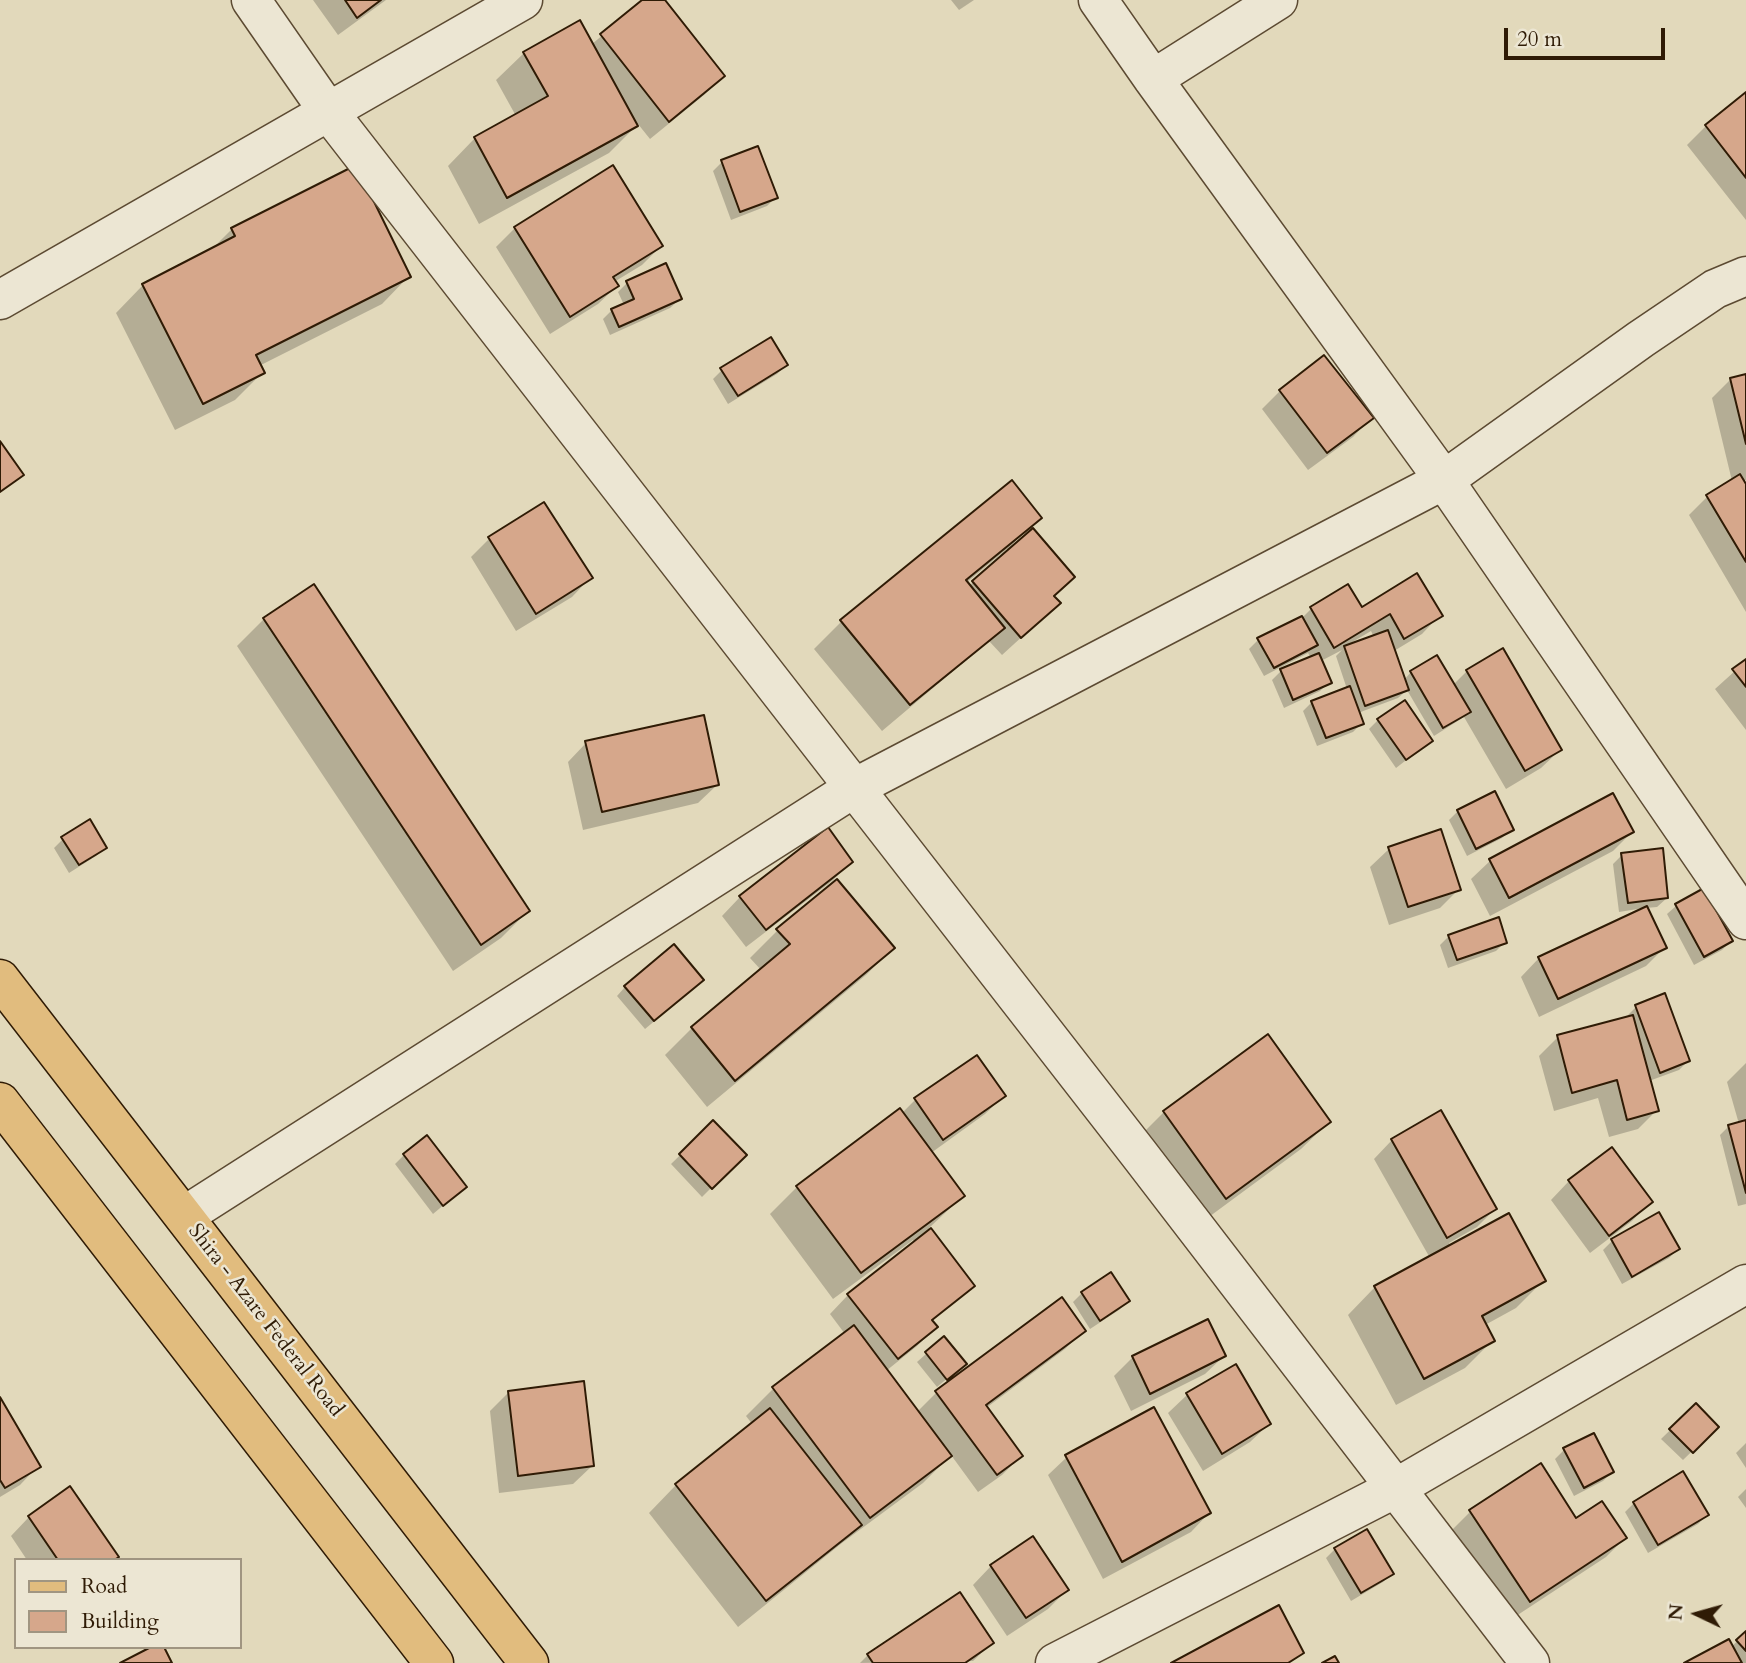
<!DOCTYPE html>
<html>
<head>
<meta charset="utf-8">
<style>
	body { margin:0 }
	#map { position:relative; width:1746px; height:1663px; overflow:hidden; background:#e2d9bb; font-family:Cardo,serif }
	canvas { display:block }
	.legend { position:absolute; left:14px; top:1558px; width:228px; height:91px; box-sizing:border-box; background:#ece6d3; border:2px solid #a09581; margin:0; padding:9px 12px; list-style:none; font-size:21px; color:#2f1b05 }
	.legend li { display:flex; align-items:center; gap:14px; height:35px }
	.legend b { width:35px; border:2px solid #a09581 }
	.north { position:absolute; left:1662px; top:1579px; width:70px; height:70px; -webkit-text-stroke:5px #ece6d3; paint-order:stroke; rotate:275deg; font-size:19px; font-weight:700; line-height:28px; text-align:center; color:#2f1b05 }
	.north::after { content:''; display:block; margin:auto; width:24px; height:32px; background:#2f1b05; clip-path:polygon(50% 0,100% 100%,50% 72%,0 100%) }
	.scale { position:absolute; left:1504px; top:28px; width:161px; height:32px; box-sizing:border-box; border:4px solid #2f1b05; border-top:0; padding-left:9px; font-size:21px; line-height:24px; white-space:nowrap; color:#2f1b05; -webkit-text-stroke:5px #ece6d3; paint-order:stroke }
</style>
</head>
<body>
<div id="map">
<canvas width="1746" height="1663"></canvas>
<ul class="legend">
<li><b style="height:9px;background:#e1bc7e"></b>Road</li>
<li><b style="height:19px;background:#d6a78b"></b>Building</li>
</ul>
<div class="north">N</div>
<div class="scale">20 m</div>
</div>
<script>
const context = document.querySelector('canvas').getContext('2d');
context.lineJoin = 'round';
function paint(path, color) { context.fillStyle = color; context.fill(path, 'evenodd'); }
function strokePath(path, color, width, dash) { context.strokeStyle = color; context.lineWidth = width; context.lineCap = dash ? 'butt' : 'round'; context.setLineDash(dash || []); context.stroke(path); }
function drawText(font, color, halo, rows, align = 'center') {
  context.font = font + ' Cardo,serif'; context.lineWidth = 5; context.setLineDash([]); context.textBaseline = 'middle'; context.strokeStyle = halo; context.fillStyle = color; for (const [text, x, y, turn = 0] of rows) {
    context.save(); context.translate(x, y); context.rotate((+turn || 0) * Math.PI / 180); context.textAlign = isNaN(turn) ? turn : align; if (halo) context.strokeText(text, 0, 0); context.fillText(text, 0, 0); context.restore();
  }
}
paint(new Path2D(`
	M313,0h73l-48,35z
	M645,0h17l61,76 -19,19 -54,44 -12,-15 -29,29 -130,71 -31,-58 27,-28 41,-22 -20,-36 28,-27 68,-9z
	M951,0h23l-15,10z
	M1746,94v126l-59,-75 19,-19z
	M722,162l54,35 -9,9 -36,14 -18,-49z
	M355,167l54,109 -27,28 -123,62 4,6 -28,28 -60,30 -59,-117 27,-28 67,-34 22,-22z
	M612,167l49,79 -19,19 -28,17 3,4 -19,18 -48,30 -54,-87 19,-19z
	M627,283l53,16 -10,9 -60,27 -7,-16 9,-9 12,-5 -6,-13z
	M786,365l-9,9 -49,30 -15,-25 9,-9z
	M1746,376v104l-4,1 4,6v125l-57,-97 18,-18 25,-16 -20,-83 19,-19z
	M1280,391l91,27 -18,19 -45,33 -46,-61z
	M1039,517l-31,32 51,54 -57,52 -13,-14 -107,90 -68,-82 27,-27zM1007,549l2,2 -40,35 -3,-3z
	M489,539l101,39 -18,19 -56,34 -45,-74z
	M1311,609h50l79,6 -18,19 -28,17 10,29 7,-8 42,13 14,-14 93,79 -19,18 -35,21 -42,-72 -30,19 -27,-46 -9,8 -40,15 4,10 -9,9 -36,14 -14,-35 9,-9 35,-13 -11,-33 6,-6 -21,11 8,21 -9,9 -36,17 -12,-28 9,-9 30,-13 -3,-5 -44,23 -15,-27 9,-9 45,-23zM1371,631l3,6 -25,9v-2z
	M264,619l264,292 -27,27 -48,33 -216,-325z
	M1746,661v69l-31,-41z
	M1378,720l53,21 -35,27 -27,-39z
	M586,743l131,42 -19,18 -115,27 -15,-68z
	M1612,796l20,36 -19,19 -123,65 -19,-37 19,-18z
	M1458,811l53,18 -9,9 -35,18 -18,-36z
	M63,839l42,8 -9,9 -27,17 -15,-25z
	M1389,849l70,40 -19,19 -51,17 -19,-58z
	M1622,855l45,43 -10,9 -11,1 19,39 -19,19 -107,51 -18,-40 18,-19 105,-50 -25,4 -6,-48z
	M851,862l-19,19 -86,66 -24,-31 18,-19z
	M1676,906l55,35 -9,9 -28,15 -27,-51z
	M778,930l115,18 -27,27 -159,132 -42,-52 27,-27 69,-58 -11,-12z
	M1449,936l56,6 -9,9 -48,17 -8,-23z
	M625,987l68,2 -48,40 -28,-33z
	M1636,1007l52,54 -9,9 -30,11 8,29 -19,19 -29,8 -11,-39 -44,13 -15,-55 19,-19 70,-19 -1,-2z
	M1746,1063v141l-8,2 -18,-71 9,-9 10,-2 -12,-42z
	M1004,1096l-19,18 -54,39 32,43 -34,32 44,57 -42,37 5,5 -19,19 -31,25 31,41 20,-20 147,-62 -19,19 -79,59 35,48 -19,19 -24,17 -27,-37 -28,28 -81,60 -104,84 -89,-114 27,-28 77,-60 -7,-9 27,-27 72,-55 -15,-20 18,-19 67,-52 -2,-3 -80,59 -63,-85 27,-27 105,-74 14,-14z
	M1164,1112l165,10 -28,27 -103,76 -61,-86z
	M713,1123l31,32 -42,42 -31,-33z
	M1392,1140l103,69 -18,18 -28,16 2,3 93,34 -28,28 -31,17 8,15 -28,28 -69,37 -48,-90 27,-28 55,-29 -56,-99z
	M404,1155l61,32 -32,27 -38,-50z
	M1569,1181l81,21 -18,19 -42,32 -39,-53z
	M1658,1214l20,35 -9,9 -47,26 -19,-34 9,-9z
	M1111,1274l17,27 -9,9 -29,19 -17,-27 9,-9z
	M944,1338l11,34 -18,15 -20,-25z
	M1224,1356l-19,18 -74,37 -17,-35 19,-19z
	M1235,1367l34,57 -19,18 -47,29 -35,-58 19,-18z
	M509,1392l83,74 -19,18 -74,9 -9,-82z
	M0,1400l38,66 -18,19 -20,12z
	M1696,1405l21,22 -34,33 -22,-21z
	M1593,1435l19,37 -9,9 -29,15 -19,-37 9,-9z
	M1746,1443v25l-10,-15z
	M1067,1457l142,56 -18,19 -88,47 -55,-104z
	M1746,1489v19l-8,-11z
	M1634,1503l73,12 -9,9 -50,29 -23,-41z
	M1470,1512l106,8 49,18 -19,19 -96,63 -58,-90z
	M29,1517l84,43h-86l-16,-24z
	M1335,1549l57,24 -9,9 -32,19 -25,-43z
	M991,1566l76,24 -19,19 -41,27 -34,-51z
	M960,1595l32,48 -19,18 -113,2 8,-8z
	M1746,1633v30h-58l43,-16z`), '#0003');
const building = new Path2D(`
	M345,0h36l-24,18z
	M642,0h23l60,76 -56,46 -69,-88z
	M580,20l58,106 -131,72 -33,-61 74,-41 -25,-44z
	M1746,92v86l-41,-53z
	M758,146l20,52 -38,14 -19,-52z
	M356,165l55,112 -155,78 9,18 -62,31 -61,-120 93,-48 -4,-8z
	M613,165l50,81 -50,31 6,9 -49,31 -56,-90z
	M666,263l16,36 -63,28 -8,-18 23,-10 -8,-18z
	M771,337l17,28 -50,31 -18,-28z
	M1324,355l50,63 -47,35 -48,-63z
	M1746,374v70l-16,-66z
	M0,441l24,34 -24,17z
	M1740,474l6,10v78l-40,-67z
	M1012,480l30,38 -76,62 39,48 -95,77 -70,-85z
	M544,502l49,76 -57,36 -48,-77z
	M1033,528l42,49 -21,19 7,7 -40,35 -49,-57z
	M1417,573l26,43 -39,23 -14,-25 -56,34 -24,-41 38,-23 14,23z
	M314,584l216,327 -49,34 -218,-327z
	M1302,616l16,29 -44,23 -17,-30z
	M1388,630l21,60 -44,16 -21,-60z
	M1503,648l59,102 -37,21 -59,-101z
	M1319,653l13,30 -39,17 -13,-31z
	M1437,655l34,57 -28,16 -33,-57z
	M1746,659v28l-14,-18z
	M1350,686l14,38 -38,14 -15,-37z
	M1405,700l28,41 -27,19 -29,-41z
	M704,715l15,70 -117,27 -17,-71z
	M1495,791l19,39 -38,19 -19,-39z
	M1613,793l21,39 -125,66 -20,-39z
	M90,819l17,29 -28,17 -18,-28z
	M828,827l25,35 -87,68 -27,-34z
	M1441,829l20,61 -53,17 -20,-60z
	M1663,848l5,50 -40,5 -7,-50z
	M837,879l58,69 -160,133 -44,-54 99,-83 -14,-15z
	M1704,888l29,53 -29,16 -29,-53z
	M1647,906l20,42 -109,51 -20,-42z
	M1499,917l8,26 -50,17 -9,-25z
	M674,944l30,36 -50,41 -30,-35z
	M1665,993l25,68 -30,12 -25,-68z
	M1633,1015l26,96 -32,9 -10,-40 -45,13 -15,-58z
	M1268,1034l63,88 -105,77 -63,-88z
	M977,1055l29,41 -63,44 -29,-42z
	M900,1108l65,88 -104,77 -65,-87z
	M1441,1110l56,99 -50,29 -56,-99z
	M713,1120l34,35 -35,34 -33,-35z
	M1746,1120v73l-18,-68z
	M427,1135l40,52 -24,19 -40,-52z
	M1612,1147l41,55 -44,34 -41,-56z
	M1659,1212l21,37 -48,28 -21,-38z
	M1509,1213l37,68 -64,35 13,25 -71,38 -50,-93z
	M931,1228l44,58 -43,34 6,7 -40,32 -51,-65z
	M1111,1272l19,29 -30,20 -19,-29z
	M1062,1297l24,34 -100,74 37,51 -26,19 -62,-84z
	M1208,1319l18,37 -76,38 -18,-38z
	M854,1325l98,131 -82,62 -98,-131z
	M944,1336l23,28 -20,16 -22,-28z
	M1236,1364l35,60 -49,30 -36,-61z
	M584,1381l10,85 -76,10 -10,-85z
	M0,1397l41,70 -36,21 -5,-8z
	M1696,1403l23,24 -26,26 -24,-24z
	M1154,1407l57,106 -89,49 -57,-107z
	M770,1408l92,117 -96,76 -91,-117z
	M1594,1433l20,39 -30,16 -21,-40z
	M1541,1463l35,55 26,-17 25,37 -97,64 -61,-92z
	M1683,1471l26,44 -51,30 -25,-43z
	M70,1486l49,71 -5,3h-56l-30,-44z
	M1367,1529l27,45 -33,19 -27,-45z
	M1033,1536l36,54 -43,28 -36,-53z
	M960,1592l34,51 -29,20h-92l-6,-9z
	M1279,1605l25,48 -16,10h-117z
	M1746,1631v20l-10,-11z
	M1729,1639l13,24h-58z
	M151,1647h13l8,16h-52z
	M1335,1656l4,7h-17z`);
paint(building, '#d6a78b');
strokePath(building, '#2f1b05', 2);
const minor = new Path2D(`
	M251,0l77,111 811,1043 391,509
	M1098,0l55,79 291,401 302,440
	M1153,79l125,-79
	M184,1216l670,-428 590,-308 197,-141 74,-50 31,-13
	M1055,1663l341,-175 350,-204`);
const tertiary = new Path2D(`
	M0,300l523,-300`);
const primary = new Path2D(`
	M0,979l529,684
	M0,1102l434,561`);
strokePath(minor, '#5c4a32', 41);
strokePath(tertiary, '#5c4a32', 41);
strokePath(primary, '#2f1b05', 41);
strokePath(minor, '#ece6d3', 38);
strokePath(tertiary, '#ece6d3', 38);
strokePath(primary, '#e1bc7e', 38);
drawText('21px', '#2f1b05', '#ece6d3', [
	["Shira - Azare Federal Road",265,1321,52]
]);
</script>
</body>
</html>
